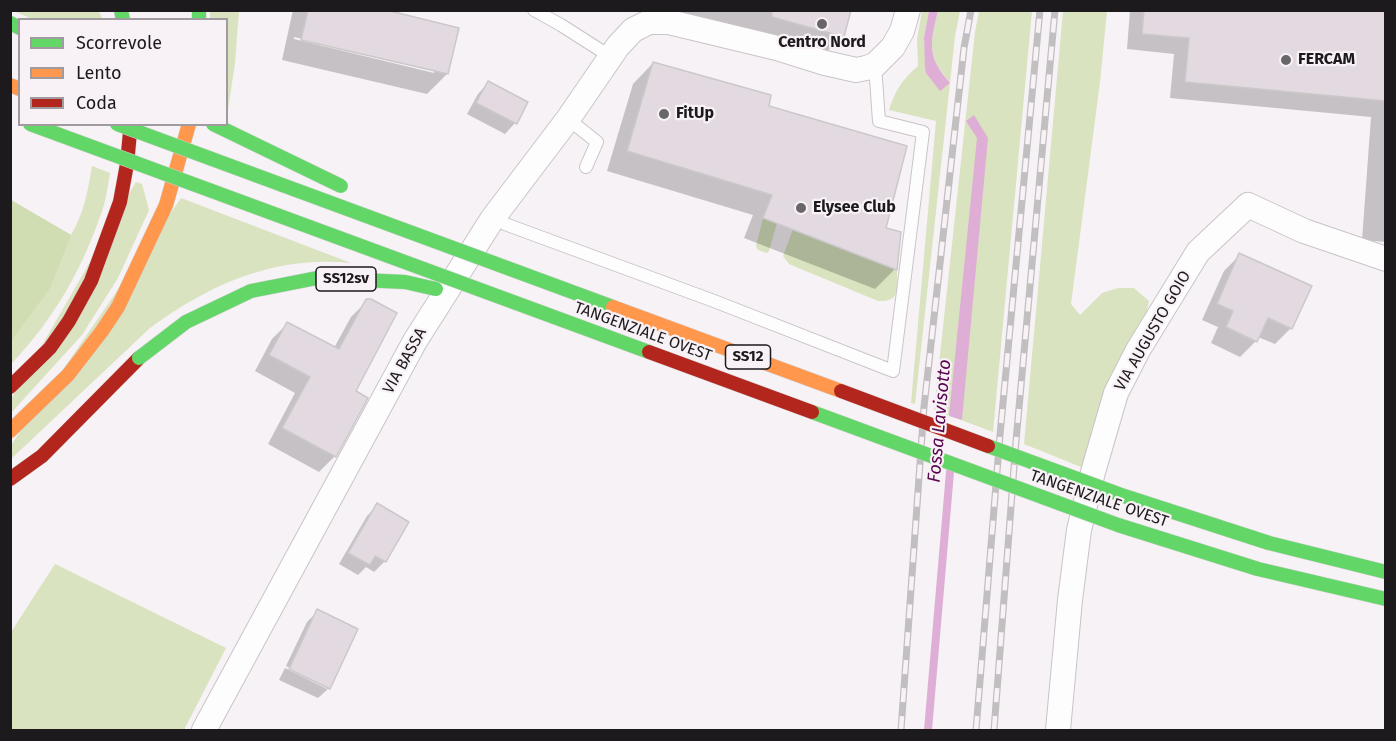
<!DOCTYPE html>
<html>
<head>
<meta charset="utf-8">
<style>
	body { margin:0 }
	#map { position:relative; width:1396px; height:741px; overflow:hidden; background:#f7f2f5; font-family:"Fira Sans",sans-serif }
	canvas { display:block }
	.frame { position:absolute; inset:0; border:12px solid #1c1a1c; pointer-events:none }
	.legend { position:absolute; left:18px; top:18px; width:210px; height:108px; box-sizing:border-box; background:#f8f1f6; border:2px solid #a09b9f; margin:0; padding:8px 10px; list-style:none; font-size:18px; color:#1c1a1c }
	.legend li { display:flex; align-items:center; gap:12px; height:30px }
	.legend b { width:30px; border:2px solid #a09b9f }
</style>
</head>
<body>
<div id="map">
<canvas width="1396" height="741"></canvas>
<div class="frame"></div>
<ul class="legend">
<li><b style="height:8px;background:#63d668"></b>Scorrevole</li>
<li><b style="height:8px;background:#ff974d"></b>Lento</li>
<li><b style="height:8px;background:#b3261e"></b>Coda</li>
</ul>
</div>
<script>
const context = document.querySelector('canvas').getContext('2d');
context.lineJoin = 'round';
function paint(path, color) { context.fillStyle = color; context.fill(path, 'evenodd'); }
function strokePath(path, color, width, dash) { context.strokeStyle = color; context.lineWidth = width; context.lineCap = dash ? 'butt' : 'round'; context.setLineDash(dash || []); context.stroke(path); }
function drawText(font, color, halo, rows, align = 'center') {
  context.font = font + ' "Fira Sans",sans-serif'; context.lineWidth = 4.5; context.setLineDash([]); context.textBaseline = 'middle'; context.strokeStyle = halo; context.fillStyle = color; for (const [text, x, y, turn = 0] of rows) {
    context.save(); context.translate(x, y); context.rotate((+turn || 0) * Math.PI / 180); context.textAlign = isNaN(turn) ? turn : align; if (halo) context.strokeText(text, 0, 0); context.fillText(text, 0, 0); context.restore();
  }
}
paint(new Path2D(`
	M14,11h85l3,8h-70z
	M210,11h29l-4,52 -8,53 -1,-96h-16z
	M922,11h7l-5,26 2,36 24,10c-4,-6 -11,-13 -14,-20 -8,-17 -2,-35 2,-52h22l-5,25 -5,47 -35,321 -4,-1 25,-282 -47,-11c7,-21 13,-30 29,-44l-1,-27z
	M979,11h53l-39,421 -59,-22 41,-378z
	M1063,11h44l-7,71 -29,222 9,11 22,-22 16,-5h16l15,13 -3,15 -35,65 -19,48 -6,40 -62,-25z
	M92,166l18,7c-2,10 -3,21 -6,32 -20,61 -48,112 -93,159v-164l60,35c13,-22 17,-44 21,-69z
	M136,182l6,2 7,26 -31,68 -36,57 -71,78v-14z
	M181,198l170,65c-75,-8 -142,21 -201,65l-139,131v-14z
	M763,218l14,5 -8,28 -2,2 -9,-3 -2,-4z
	M793,229l104,41c0,17 5,32 -19,31l-89,-37 -6,-8z
	M55,564l171,84 -42,82h-173v-98z`), '#d9e3bf');
paint(new Path2D(`
	M11,200l60,35 -21,53 -39,53z`), '#d0dcb1');
paint(new Path2D(`
	M929,11h9c-4,17 -10,35 -2,52 3,7 9,14 14,20l-10,8 -14,-18 -1,-5 -1,-31z
	M974,115l14,23 -26,282 -13,-4 28,-278 -11,-17z`), '#deaed6');
paint(new Path2D(`
	M293,10h100l-1,3 55,61 -20,20 -145,-34zM294,37l140,33v3l-140,-34z
	M660,10h190l-8,26 -20,21z
	M1130,10h256v232l-24,-2 9,-123 -201,-19 4,-44 -47,-5z
	M653,63l231,166 11,40 -20,20 -131,-51 9,-23 -146,-44 26,-87z
	M488,83l38,20 -11,20 -10,11 -38,-20 11,-20z
	M1240,255l51,73 -16,16 -17,-7 -2,4 -16,16 -29,-14 7,-16 -16,-7 22,-49z
	M367,301l-13,91 -19,64 -16,16 -51,-28 27,-51 -40,-22 17,-32 16,-16 46,25 17,-31z
	M378,505l29,17 -22,39 -11,11 -8,-5 -8,8 -19,-11 28,-48z
	M318,611l11,77 -11,10 -39,-18 6,-12 42,21v-4l-41,-19 21,-44z`), '#0003');
strokePath(new Path2D(`
	M928,730l22,-258`), '#deaed6', 8);
const building = new Path2D(`
	M308,10h78l73,18 -11,46 -147,-34z
	M772,10h79l-7,27 -72,-20z
	M1144,10h242v91l-201,-19 4,-44 -47,-4z
	M653,62l118,33 -2,11 138,40 -21,82 15,4 -4,38 -134,-52 9,-23 -145,-44z
	M488,81l40,21 -11,22 -41,-21z
	M1239,253l73,33 -20,43 -24,-11 -11,24 -31,-15 7,-16 -16,-7z
	M366,299h5l26,14 -41,78 12,7 -32,59 -54,-29 28,-51 -41,-22 18,-33 52,27z
	M377,503l32,19 -23,40 -11,-6 -5,9 -22,-12z
	M317,609l41,20 -28,60 -41,-20z`);
paint(building, '#e3dae1');
strokePath(building, '#cbc8ca', 1.5);
const lane = new Path2D(`
	M534,10l27,15 50,32
	M568,119l29,23 -11,25
	M493,218l12,6 209,77 179,70 30,-239 -44,-11 -4,-56`);
const street = new Path2D(`
	M204,730l211,-389 78,-123 75,-99 50,-73 15,-16 16,-8h20l108,26 48,15 31,7 10,-2 9,-3 18,-18 9,-16 6,-21
	M1058,730l12,-130 9,-70 14,-58 23,-79 22,-43 60,-98 50,-47 56,26 82,28`);
const fast = new Path2D(`
	M121,10l2,10
	M199,10v10
	M10,23l10,5`);
const slow = new Path2D(`
	M10,85l10,4
	M10,431l58,-56 34,-44 16,-24 48,-102 23,-81`);
const jam = new Path2D(`
	M10,387l40,-39 19,-27 22,-40 29,-79 7,-38 3,-32
	M10,479l32,-23 97,-98`);
strokePath(lane, '#c8c4c7', 14);
strokePath(street, '#c8c4c7', 26);
strokePath(fast, '#d3d1d2', 15);
strokePath(slow, '#d3d1d2', 15);
strokePath(jam, '#d3d1d2', 15);
strokePath(lane, '#fefdfe', 12);
strokePath(street, '#fefdfe', 24);
strokePath(fast, '#63d668', 14);
strokePath(slow, '#ff974d', 14);
strokePath(jam, '#b3261e', 14);
const rail = new Path2D(`
	M901,730l23,-323 40,-359 7,-38
	M976,730l24,-295 40,-425
	M994,730l22,-289 39,-431`);
strokePath(rail, '#c1bfc0', 7);
strokePath(rail, '#f8f1f6', 4.5, [14]);
const fastBridge = new Path2D(`
	M30,124l619,228
	M117,124l496,183
	M213,124l128,62
	M139,358l47,-36 65,-31 66,-13 88,4 31,7
	M812,412l306,113 140,44 128,30
	M988,446l136,50 145,47 117,29`);
const slowBridge = new Path2D(`
	M613,307l228,84`);
const jamBridge = new Path2D(`
	M649,352l163,60
	M841,391l147,55`);
strokePath(fastBridge, '#d3d1d2', 15, []);
strokePath(slowBridge, '#d3d1d2', 15, []);
strokePath(jamBridge, '#d3d1d2', 15, []);
strokePath(fastBridge, '#63d668', 14);
strokePath(slowBridge, '#ff974d', 14);
strokePath(jamBridge, '#b3261e', 14);
for (const [x, y, r, color] of [
	[822,24,6,"#696668"],
	[1286,60,6,"#696668"],
	[664,114,6,"#696668"],
	[801,208,6,"#696668"]
]) { const dot = new Path2D(); dot.arc(x, y, r, 0, 2 * Math.PI); context.fillStyle = color; context.fill(dot); strokePath(dot, '#f8f1f6', 2); }
for (const [x, y, w] of [
	[346,279,60],
	[748,357,45]
]) { const box = new Path2D(); box.roundRect(x - w / 2, y - 12, w, 24, 4.5); context.fillStyle = '#f8f1f6'; context.fill(box); strokePath(box, '#1c1a1c', 1.5); }
drawText('bold 15px', '#1c1a1c', null, [
	["SS12sv",346,279],
	["SS12",748,357]
]);
drawText('bold 16px', '#1c1a1c', '#f8f1f6', [
	["Centro Nord",822,43,"center"],
	["FERCAM",1298,60],
	["FitUp",676,114],
	["Elysee Club",813,208]
], 'left');
drawText('16px', '#1c1a1c', '#f8f1f6', [
	["VIA AUGUSTO GOIO",1153,331,-60],
	["TANGENZIALE OVEST",643,332,20],
	["VIA BASSA",405,361,-61],
	["TANGENZIALE OVEST",1099,499,19]
]);
drawText('italic 18px', '#580550', '#f8f1f6', [
	["Fossa Lavisotto",940,421,-85]
]);
</script>
</body>
</html>
